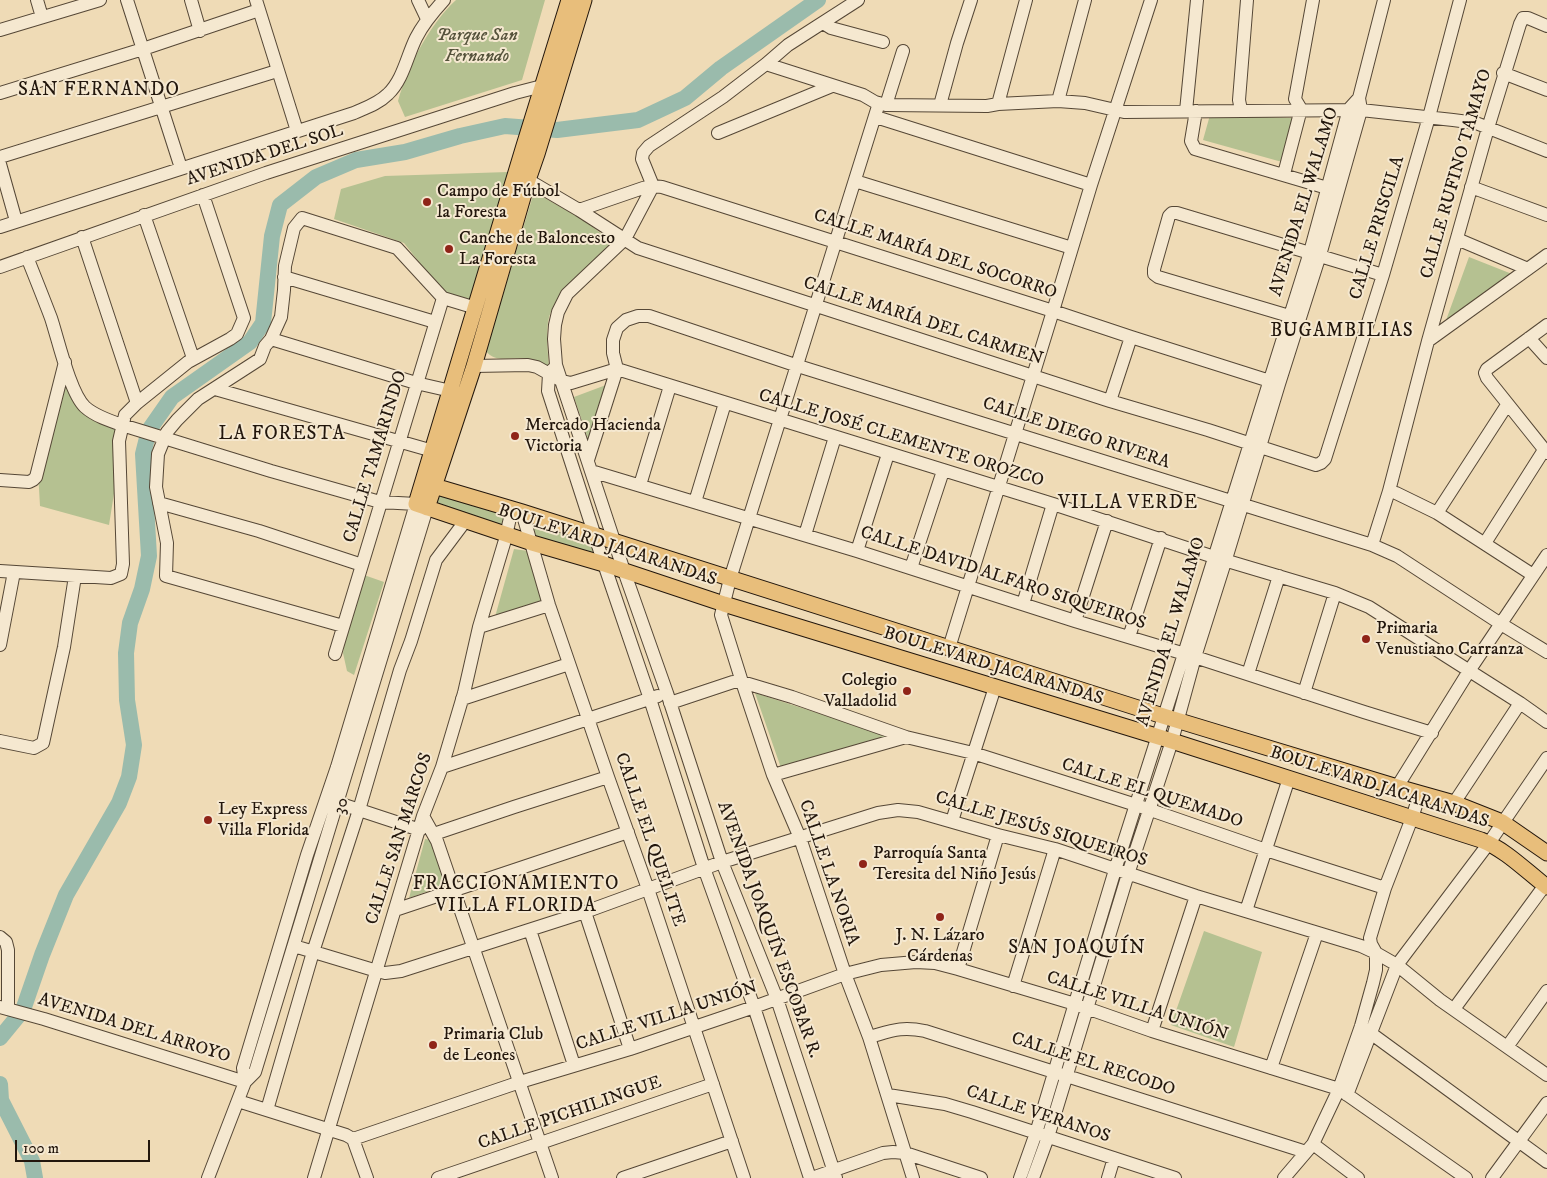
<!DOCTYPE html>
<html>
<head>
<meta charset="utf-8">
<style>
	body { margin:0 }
	#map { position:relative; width:1547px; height:1178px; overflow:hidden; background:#efdbb6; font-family:"IM FELL DW Pica",serif }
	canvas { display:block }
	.scale { position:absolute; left:15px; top:1140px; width:135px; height:22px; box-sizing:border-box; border:2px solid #22160c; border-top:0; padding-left:6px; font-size:15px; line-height:18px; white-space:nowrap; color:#22160c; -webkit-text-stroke:4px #f5e8d0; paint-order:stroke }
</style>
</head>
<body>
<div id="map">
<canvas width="1547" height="1178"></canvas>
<div class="scale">100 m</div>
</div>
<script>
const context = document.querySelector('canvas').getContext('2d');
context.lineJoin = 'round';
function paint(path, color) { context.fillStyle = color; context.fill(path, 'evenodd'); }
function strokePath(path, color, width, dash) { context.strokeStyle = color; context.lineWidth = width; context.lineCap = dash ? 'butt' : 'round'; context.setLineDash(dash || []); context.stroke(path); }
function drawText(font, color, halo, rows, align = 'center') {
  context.font = font + ' "IM FELL DW Pica",serif'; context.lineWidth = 4; context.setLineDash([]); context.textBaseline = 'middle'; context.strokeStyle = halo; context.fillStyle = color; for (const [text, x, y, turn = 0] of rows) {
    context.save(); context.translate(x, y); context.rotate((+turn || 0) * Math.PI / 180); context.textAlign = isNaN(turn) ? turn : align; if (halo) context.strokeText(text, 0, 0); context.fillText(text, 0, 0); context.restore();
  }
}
paint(new Path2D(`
	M456,0h89l-23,80 -117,37 -7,-16c10,-35 31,-76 58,-101z
	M1210,115l84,3 -12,44 -79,-22z
	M508,172l-39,129 -24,-6 -41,-52 -70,-24 7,-30 44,-13z
	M534,192l48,27 32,24c-21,20 -61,49 -66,79 -2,15 0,31 1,46 -7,-3 -14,-8 -22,-9 -15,-4 -30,6 -41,-8z
	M1469,257l43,17 -67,49z
	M65,362l10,30 47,36 -3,34 -10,63 -69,-19 -2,-35z
	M614,382l-21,72 -19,-57z
	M441,494l64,20 -1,14 -68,-23z
	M530,520l59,21 6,16 -60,-19z
	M514,549l14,2 15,50 -48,16z
	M364,575l20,7 -30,93 -7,-4 -4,-18 4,-22z
	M755,693l138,44 -112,31z
	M425,839l9,1 14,44 -39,14z
	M1204,931l58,21 -28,95 -63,-22z`), '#b5c191');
strokePath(new Path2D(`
	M0,1038l23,-28 19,-55 24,-60 53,-92 10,-26 5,-32 -7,-45 -1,-47 4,-30 12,-34 7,-33 -6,-102 6,-24 23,-33 78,-55 13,-19 9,-87 8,-31 36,-28 40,-17 49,-8 55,-16 45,-10 52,4 81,-10 47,-22 36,-30 97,-68
	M0,1084l1,16 31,61 3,17`), '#9abbac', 16);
const minor = new Path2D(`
	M37,0l5,17
	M127,0l54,168
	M191,0l9,31
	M256,0l41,131
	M418,0l9,19
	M823,23l8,5 52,14
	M0,30l100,-30
	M766,64l97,31 12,7 11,3 101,1 11,-2 60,-3 27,2 39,9 237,-2 92,10 23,3 71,28
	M1503,73l44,17
	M0,93l143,-44 116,-39
	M1058,101l27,-101
	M879,103l-149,476 -9,36 21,67 31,93 27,63 45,136 24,63 44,141
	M998,104l28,-104
	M886,105l17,-54
	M940,105l17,-62 14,-43
	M1241,110l-2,-10 8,-100
	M1186,111l11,-111
	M1196,111l-5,30 4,8 139,41
	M875,118h4l212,67
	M718,133l114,-47
	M0,157l277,-86
	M0,164l16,57
	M1284,174l17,-65 -6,-10 18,-99
	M528,180l51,30 59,38 472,153 98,29 108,35 5,-2 4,-4 58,-184 46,-158 31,-117
	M855,181l217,67
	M1471,187l76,28
	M579,210l64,-22 10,-2 9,1 391,124 78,26 145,46
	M144,215l49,143
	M0,227l354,-114c11,-5 24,-9 34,-19 15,-14 19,-38 28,-56 7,-14 17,-26 28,-38
	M82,237l55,166
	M1457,239l71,30
	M27,257c8,20 16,40 24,61 7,21 19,75 34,89 10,9 25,14 37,18l149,46 109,31 36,2 -79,263 -30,88 -64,213 2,14 -37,96
	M0,267l266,-94 249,-80 35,-9
	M284,277l151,45
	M443,298l33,10
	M1296,318l-138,-41 -4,-3v-5l15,-53 3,-3h5l206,62
	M1547,325l-60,44 -2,4 2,5 60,75
	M1529,338l18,20
	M271,339l145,44 35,8
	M1428,341l60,-213 32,-104 3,-6h5l19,8
	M474,366l54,-1 9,2 25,14 9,2 46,-14 436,135 161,53 121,36 34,14 151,96 27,19
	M553,369l-4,5 -1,17 56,173 46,135 54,169 50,139 56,171
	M215,389l218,62
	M1110,401l21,-64
	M588,460l29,-91 -4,-16v-13l4,-12 9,-8 12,-4h11l149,50 574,179 25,11 104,68 46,28
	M591,471l266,80 218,70 120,36 169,55 68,21
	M0,480l29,2 4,-2 3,-3 29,-115
	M640,485l30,-99
	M1389,491l7,2 41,20 96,62
	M695,502l30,-99
	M159,503l100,28 103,34
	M522,512l27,93 59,172 40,112 96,289
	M1437,513l70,-108
	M805,535l30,-98
	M1485,543l59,-93
	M1372,545l17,-54 39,-150 119,-86
	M857,551l31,-97
	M911,568l32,-97
	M0,571l111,7 10,-4 2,-10 -4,-123 6,-26 12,-12 51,-41 42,-23 7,-5 7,-16 -41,-123
	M1023,604l30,-100
	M1075,621l32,-100
	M343,626l-177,-50 1,-33 -11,-56 2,-33 9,-22 10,-12 21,-21 62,-40 5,-13 6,-7 10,-22 3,-27 1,-24 9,-38 8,-10 95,30 46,50
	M479,627l70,-22
	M1129,637l32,-99
	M0,645l14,-73
	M949,648l104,-337 38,-126 60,-185
	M335,654l108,-356
	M1248,674l31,-98
	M1304,693l31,-100
	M462,699l107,-35
	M670,703l63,-21h9l50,15 114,40 67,16 163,52 130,45 119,38
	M0,741l34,7 9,-5 21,-96 11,-71
	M442,767l216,-71
	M773,775l133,-38
	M1397,787l72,-116 78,-116
	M332,801l88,29
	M1454,803l66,-100
	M423,816l14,25 115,337
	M952,821l43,-134
	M434,834l80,-27 94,-30
	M395,910l233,-78
	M1246,911l43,-133
	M585,912l45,137
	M530,930l44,135
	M0,937l6,5 2,8v59
	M294,946l83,25 8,2 16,-2 184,-59 137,-50 156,-49 20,-3 20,2 80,23 57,14 141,47 165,50 15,7 21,12 43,35 107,75
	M958,969l40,-134
	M1013,986l42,-137
	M0,1007l44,12 201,63
	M1454,1009l91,-124
	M1365,1029l182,133
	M1152,1031l44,-135
	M869,1037c22,-6 32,-11 56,-6l381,121
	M1507,1047l40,-56
	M1271,1068l46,-135
	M245,1082l10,-10 172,-564
	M888,1095l57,9 27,8 203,66
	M1347,1095l50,-130 92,-122 58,-85
	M238,1101l108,34 7,4 167,-57 110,-33 124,-42 91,-33 36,-9 35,-3 19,1 23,6 117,35 77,27 187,58 127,89
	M267,1110l46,-158 46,-142 41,-140 11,-29 25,-81 30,-40
	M353,1139l14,39
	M1313,1144l45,34
	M314,1178l109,-362 19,-49 22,-74 15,-66 26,-87 7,-31
	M438,1178l275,-94
	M623,1178l109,-37
	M812,1178l71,-25 10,-1 12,1 76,25
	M836,1178l-59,-179 -55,-137 -55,-169 -43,-122 -68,-206 -2,-26 1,-14 3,-13 9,-18 58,-55 28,-53 -11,-27 1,-6 6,-7 74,-49 43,-33 22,-19 70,-45
	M1020,1178l16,-45 79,-263 69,-216 126,-402 39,-143 10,-11
	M1033,1178l15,-41 80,-263 44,-133 23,-84 31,-98 53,-175 41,-129 41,-145 -2,-12 25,-98
	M1108,1178l6,-20
	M1284,1178l29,-34 26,-55 22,-63 12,-43 3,-13v-17l-5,-9 -1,-6 15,-50 27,-70 8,-25
	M1492,1178l55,-75`);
const major = new Path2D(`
	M569,0l-46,149 -107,355 116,39 72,21 120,40 448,137 309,99c25,10 45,31 66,47
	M422,486h12l88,26 641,204 234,71 57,16 48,19 45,31
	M427,508l47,-142 54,-186 9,-26 47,-154`);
strokePath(minor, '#554736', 14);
strokePath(major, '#22160c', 17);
strokePath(minor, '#f5e8d0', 12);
strokePath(major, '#e8be7b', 15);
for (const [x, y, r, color] of [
	[427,202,5,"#8f2418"],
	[449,249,5,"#8f2418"],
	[515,436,5,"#8f2418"],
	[1366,639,5,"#8f2418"],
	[907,691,5,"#8f2418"],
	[208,820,5,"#8f2418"],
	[863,864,5,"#8f2418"],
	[940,917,5,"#8f2418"],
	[433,1045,5,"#8f2418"]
]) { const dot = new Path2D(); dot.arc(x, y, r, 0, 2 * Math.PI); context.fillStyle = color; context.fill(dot); strokePath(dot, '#f5e8d0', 2); }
drawText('italic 18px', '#55523b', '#f5e8d0', [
	["Parque San",477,36],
	["Fernando",477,57]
]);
drawText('18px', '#22160c', '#f5e8d0', [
	["AVENIDA DEL SOL",265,156,-18],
	["CALLE RUFINO TAMAYO",1457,174,-74],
	["AVENIDA EL WALAMO",1305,202,-73],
	["CALLE PRISCILA",1378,228,-73],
	["CALLE MARÍA DEL SOCORRO",935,255,18],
	["CALLE MARÍA DEL CARMEN",923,322,18],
	["CALLE DIEGO RIVERA",1076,434,18],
	["CALLE JOSÉ CLEMENTE OROZCO",901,439,17],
	["CALLE TAMARINDO",376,457,-73],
	["BOULEVARD JACARANDAS",607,546,18],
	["CALLE DAVID ALFARO SIQUEIROS",1003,579,18],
	["AVENIDA EL WALAMO",1172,632,-73],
	["BOULEVARD JACARANDAS",993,667,17],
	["BOULEVARD JACARANDAS",1379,788,18],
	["CALLE EL QUEMADO",1152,794,18],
	["30",342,806,-73],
	["CALLE JESÚS SIQUEIROS",1041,830,17],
	["CALLE SAN MARCOS",400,839,-72],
	["CALLE EL QUELITE",649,840,71],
	["CALLE LA NORIA",828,873,71],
	["AVENIDA JOAQUÍN ESCOBAR R.",768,930,70],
	["CALLE VILLA UNIÓN",1137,1007,18],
	["CALLE VILLA UNIÓN",667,1017,-18],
	["AVENIDA DEL ARROYO",134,1029,17],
	["CALLE EL RECODO",1093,1065,18],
	["CALLE PICHILINGUE",570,1114,-19],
	["CALLE VERANOS",1038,1115,18]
]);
drawText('18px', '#22160c', '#f5e8d0', [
	["Campo de Fútbol",437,192],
	["la Foresta",437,213],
	["Canche de Baloncesto",459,239],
	["La Foresta",459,260],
	["Mercado Hacienda",525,426],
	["Victoria",525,447],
	["Primaria",1376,629],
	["Venustiano Carranza",1376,650],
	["Colegio",897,681,"right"],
	["Valladolid",897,702,"right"],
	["Ley Express",218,810],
	["Villa Florida",218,831],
	["Parroquía Santa",873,854],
	["Teresita del Niño Jesús",873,875],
	["J. N. Lázaro",940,936,"center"],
	["Cárdenas",940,957,"center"],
	["Primaria Club",443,1035],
	["de Leones",443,1056]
], 'left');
context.letterSpacing = '1px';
drawText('19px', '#22160c', '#f5e8d0', [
	["SAN FERNANDO",99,91],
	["BUGAMBILIAS",1342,332],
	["LA FORESTA",282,435],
	["VILLA VERDE",1128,504],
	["FRACCIONAMIENTO",516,885],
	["VILLA FLORIDA",516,907],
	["SAN JOAQUÍN",1077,949]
]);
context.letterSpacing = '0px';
</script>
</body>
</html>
